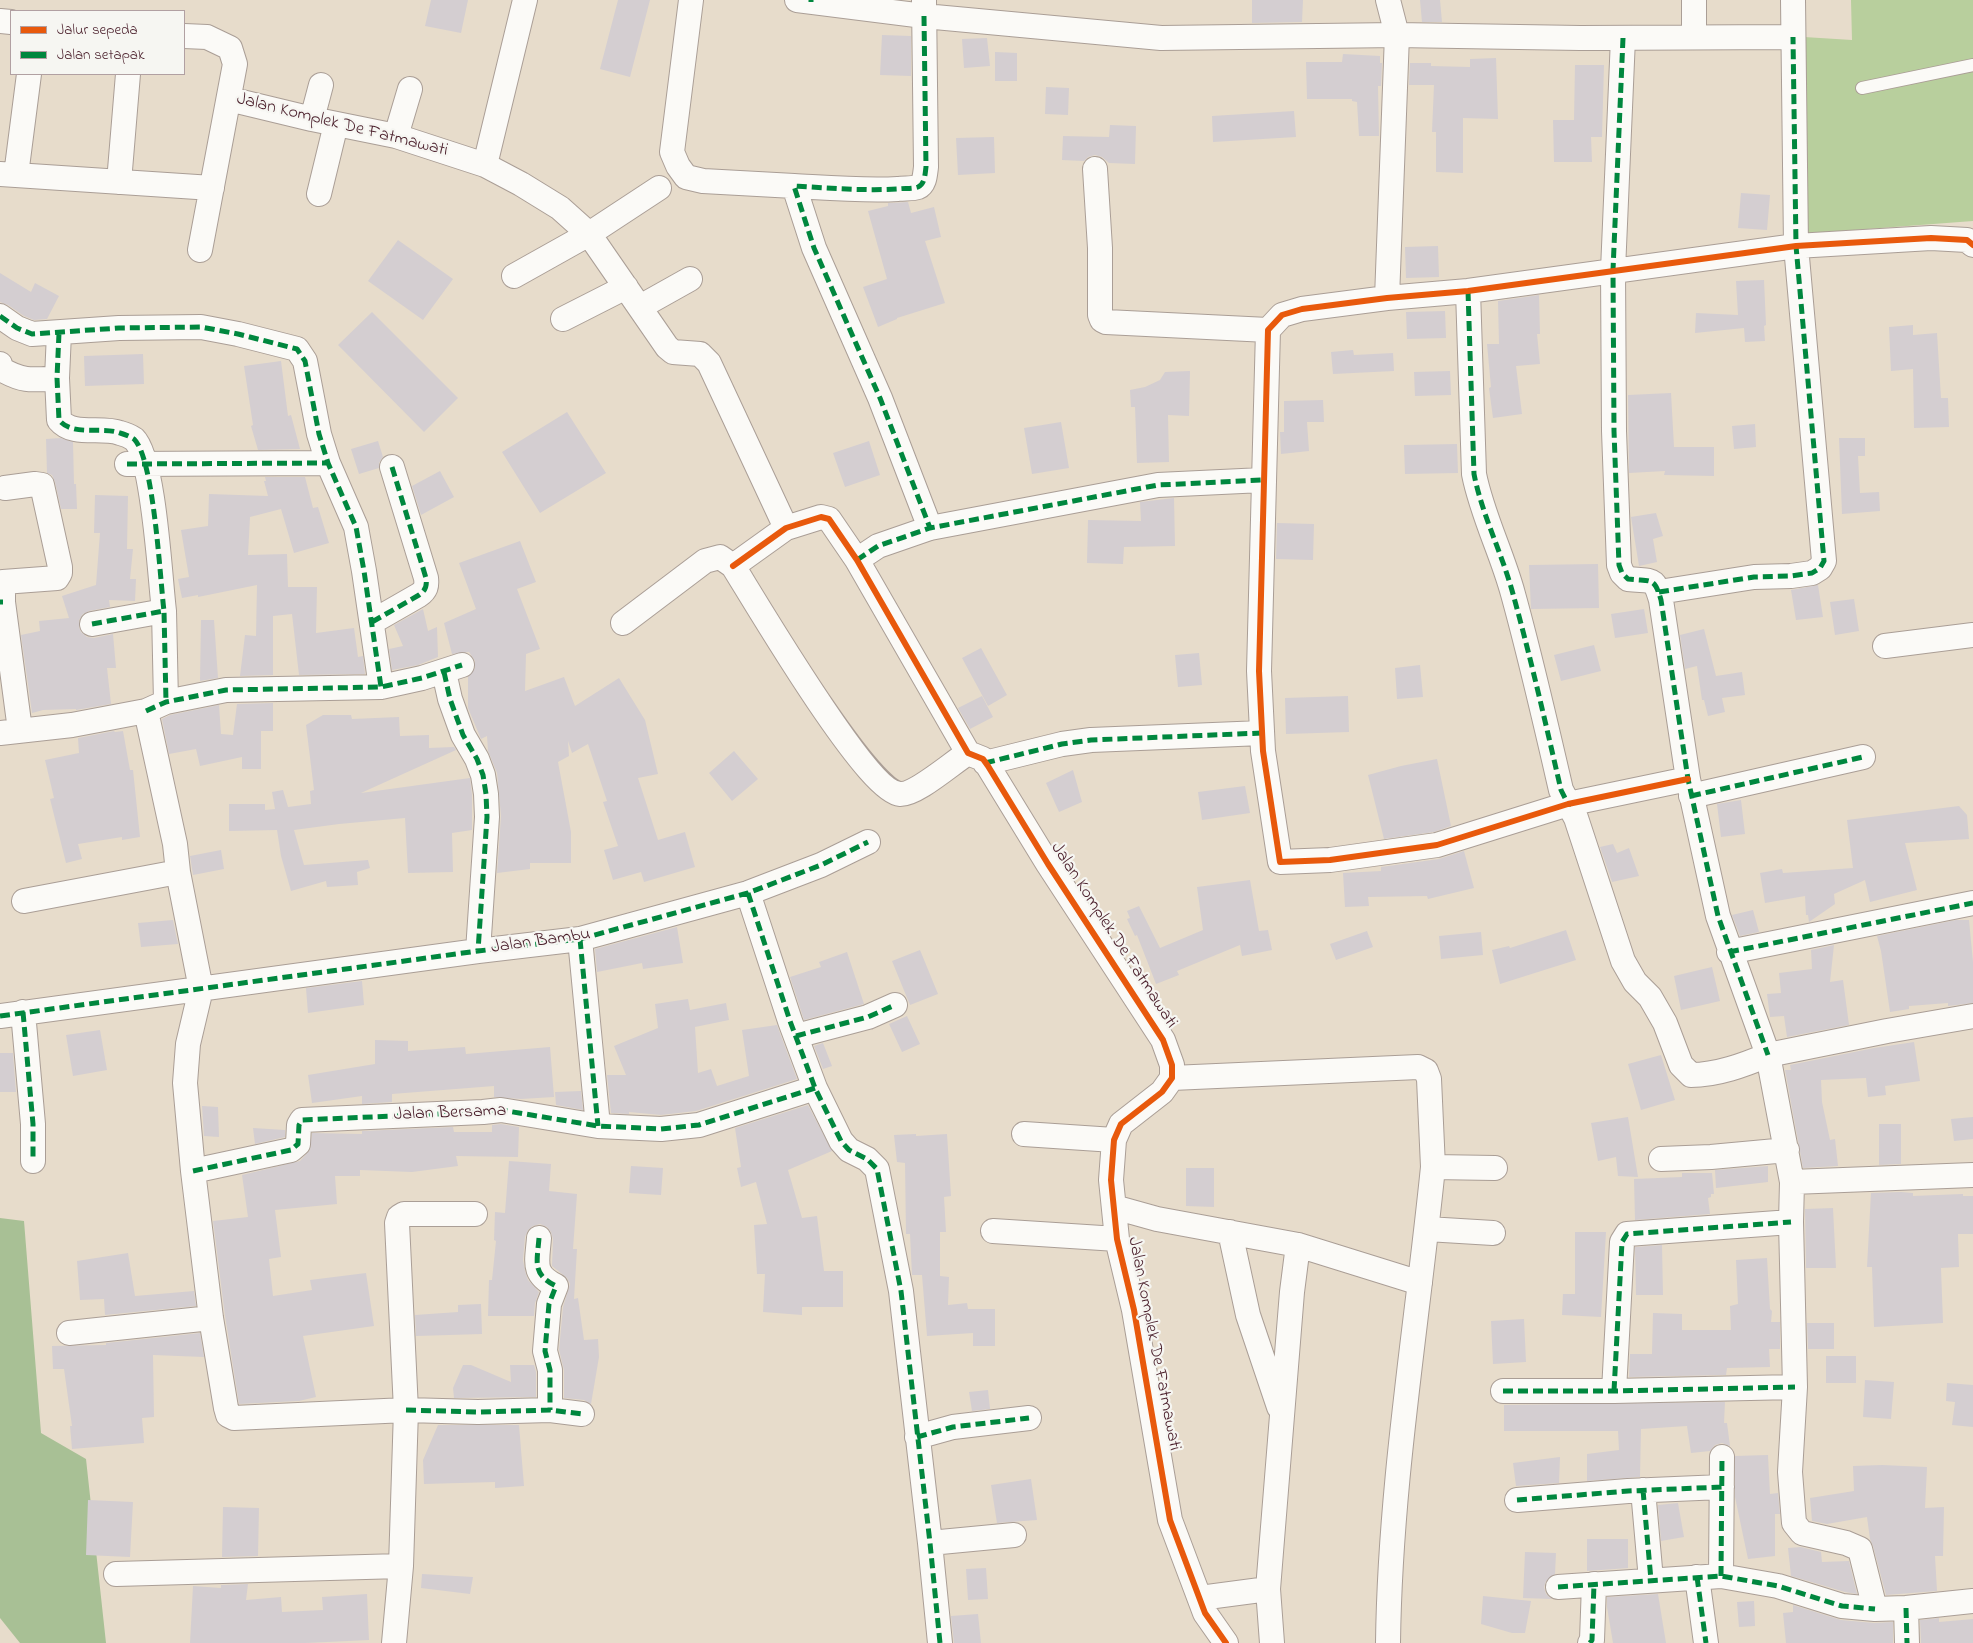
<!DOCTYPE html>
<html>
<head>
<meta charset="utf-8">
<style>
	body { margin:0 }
	#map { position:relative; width:1973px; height:1643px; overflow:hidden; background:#e7dccb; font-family:"Indie Flower",sans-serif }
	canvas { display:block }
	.legend { position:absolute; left:10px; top:10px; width:175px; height:65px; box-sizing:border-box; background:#f6f6f2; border:1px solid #b1a0a2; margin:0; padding:6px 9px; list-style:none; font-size:15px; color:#4a1f2b }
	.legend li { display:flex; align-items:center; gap:10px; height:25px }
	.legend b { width:25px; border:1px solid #b1a0a2 }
</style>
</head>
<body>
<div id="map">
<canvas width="1973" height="1643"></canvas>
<ul class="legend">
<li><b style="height:6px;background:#e8590c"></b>Jalur sepeda</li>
<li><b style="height:6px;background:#00873e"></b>Jalan setapak</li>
</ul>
</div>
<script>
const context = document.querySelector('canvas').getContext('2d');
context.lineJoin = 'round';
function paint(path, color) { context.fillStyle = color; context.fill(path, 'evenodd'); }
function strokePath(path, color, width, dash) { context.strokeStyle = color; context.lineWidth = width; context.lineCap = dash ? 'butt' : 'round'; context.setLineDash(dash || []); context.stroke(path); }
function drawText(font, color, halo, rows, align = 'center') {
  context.font = font + ' "Indie Flower",sans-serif'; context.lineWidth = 4.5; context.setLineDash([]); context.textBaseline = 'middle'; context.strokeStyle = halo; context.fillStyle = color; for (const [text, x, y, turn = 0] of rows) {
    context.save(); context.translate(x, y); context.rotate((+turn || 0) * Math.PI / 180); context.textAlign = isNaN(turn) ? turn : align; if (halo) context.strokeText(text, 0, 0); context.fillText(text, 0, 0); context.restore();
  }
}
paint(new Path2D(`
	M1851,0h122v221l-172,13 3,-197 48,3z`), '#b8cf9d');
paint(new Path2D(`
	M0,1218l24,3 17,212 45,26 20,184h-86l-20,-25z`), '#a8c095');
paint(new Path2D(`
	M431,0h37l-7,33 -36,-7z
	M618,0h32l-20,77 -30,-8z
	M1252,0h51l-1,22 -50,1z
	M1420,0h20l2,22h-20z
	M882,35l29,1v40l-31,-1z
	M987,38l3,28 -26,2 -2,-29z
	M995,52l22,1v28h-22z
	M1343,54l37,2v7h2l-1,23h-3l1,50h-20l-2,-34 -5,-1v-2h-45l-1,-37h36z
	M1496,58l2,61 -35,-1v55l-27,-1v-40h-4l2,-47h-25l1,-22h21v3l39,1v-8z
	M1575,65h29l-2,72h-11l1,25h-38l-1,-42h21z
	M1046,87l23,1 -1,27 -23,-1z
	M1294,111l2,26 -83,5 -1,-26z
	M1110,125l26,1 -1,38 -26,-1 -7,-6 -7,-2 -7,2 -4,4 -22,-1 1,-24 46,1z
	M994,137l1,36 -37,2 -2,-37z
	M1741,193l29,2 -3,35 -29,-2z
	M908,202l3,11 23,-6 7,30 -16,4 20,62 -48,15v1l-19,8 -15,-40 24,-8 -19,-68 20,-5v-3z
	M398,240l55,39 -30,41 -55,-39z
	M1438,246l1,31 -33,1 -1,-31z
	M0,273l31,19 4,-9 24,13 -12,23 -13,1 -10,-4 -16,-11 -8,-3z
	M1764,280l2,45 -2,1 1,15 -20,1 -1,-14 -49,5 1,-20 42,2 -2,-34z
	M1539,295l1,39h-3l3,30 -24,2 6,48 -29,4 -4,-30 2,-1 -4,-43h12l-1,-43z
	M1445,311l1,27 -39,1 -1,-27z
	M372,312l86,86 -34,34 -86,-87z
	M1913,325v10l24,-2 4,65h7l1,29 -35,1 -1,-59 -22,2 -2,-44z
	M1353,350l1,5 39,-2 1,18 -61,3 -2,-22z
	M143,354l1,30 -59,2 -1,-30z
	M281,361l7,55 3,-1 9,34 -42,1 -7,-24 2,-1 -9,-59z
	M1190,371l-1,45 -21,-1 1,47 -32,1 -2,-56h-4l-1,-17 15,-3 15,-7 5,-8z
	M1450,371l1,24 -36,1 -1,-24z
	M1671,393l3,54h40v29l-50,-1 1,-4 -36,2 -1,-78z
	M1323,400l1,22h-17l2,29 -28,3 -1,-22h4v-31z
	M567,412l39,61 -66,40 -38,-61z
	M1061,422l8,46 -37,6 -8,-46z
	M1755,424l1,23 -22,2 -2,-23z
	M61,438l12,4 1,42h2l1,25h-16l-6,-27 -3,-7 -5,-2 -1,-34z
	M1839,438h26v18h-7l2,37 19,-1 1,19 -38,3z
	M378,441l5,16 -4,6v5l-20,6 -8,-25z
	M869,441l11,34 -35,12 -12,-34z
	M1457,444l1,29 -53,1 -1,-29z
	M440,471l14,26 -33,18 -9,-29z
	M265,477h40l8,31 5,-1 11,36 -35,10 -13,-44 -31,8 -2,38 39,-1 1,33h29l-1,46 38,-5 4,29 5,-1 2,18 -66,1 -7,-61 -19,2v59l-33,1 5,-41 11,1 1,-51 -59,12v-2l-16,3 -4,-19 11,-2 -8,-47 27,-4 1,-32 59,2 -4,-15h2z
	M95,495l33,1 -1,53h6l-3,30h6l-1,22 -26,-1 1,7 -21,4 -6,3 -4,6v7l2,5 6,5 7,1 19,-4 3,34h-9l4,36 -35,6v-1l-33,1 -11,3 -11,-78 19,-4 -1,-10 30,-3 -7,-22 34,-11 4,-52h-6z
	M1174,498l1,48 -51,1 -1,17 -36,-1 1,-43 53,1 -1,-19z
	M1656,513l7,23 -10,3 4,23 -18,4 -8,-49z
	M1277,523l37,1 -1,36 -37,-1z
	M520,541l16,41 -19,7 23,60 -14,5 -1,37 39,-14 11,29 44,-28 26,42 13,54 -20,4 20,62 27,-8 10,35 -51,15 -3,-10 -28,8 -9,-30 14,-4 -15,-44 4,-1 -19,-57 -16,9 -4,-12 1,15 -11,6 13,70v31h-41v6l-33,4 4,-57 -4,-43 -9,-22 -1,-15 -6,3 -13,-31v-31l7,-9v-7l-6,-9 -17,2 -8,-31 32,-14 -17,-46z
	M1598,564l1,44 -68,1 -2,-44z
	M1818,585l5,32 -27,3 -5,-30z
	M1854,599l5,32 -24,4 -5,-33z
	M423,609l5,22 9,-4 1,30 -20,8 -26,5 -3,-21 14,-3 -9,-21z
	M1644,609l4,24 -33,5 -4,-24z
	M201,620h13l4,58 -18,3z
	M1704,629l12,47 26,-4 3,23 -23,3 3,14 -17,4 -4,-16h-2l-5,-34 -12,3 -5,-34z
	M1594,645l7,26 -40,10 -7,-26z
	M981,648l26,47 -19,11 -26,-48z
	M1199,653l3,32 -24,2 -3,-32z
	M1420,665l3,32 -26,2 -2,-31z
	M982,696l11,21 -23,12 -12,-21z
	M1348,696l1,36 -63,2 -1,-36z
	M273,703v28h-12v38h-19v-12l-42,9 -4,-17 -27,5 -7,-35 8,-4 49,-10 2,29 12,1 4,-31z
	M323,715h28l1,4 47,-2 1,19 29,-1v13l25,-1 2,3 -95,43 109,-15 2,17v35l-20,3 1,39 -45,1 -3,-55 -66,6 -45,6 10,35 64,-5 2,8 -13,4 1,13 -31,2 -1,-6 -35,10 -10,-35 -4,-26 -48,1v-27h36v6l10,-1 -3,-17 11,-2 5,17 23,-3 -1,-13 4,-1 -8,-65z
	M114,731l1,1 8,-1 7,39h3l7,67 -18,3v-3l-44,7 4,15 -16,4 -16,-64 4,-1 -9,-38 34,-7 -1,-15z
	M734,751l24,28 -26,22 -23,-28z
	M1437,759l14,67 -17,6 -50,7 -16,-64 33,-9z
	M1073,770l9,32 -23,10 -13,-29z
	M1245,786l5,27 -48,7 -4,-28z
	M1741,800l4,34 -24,3 -4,-33z
	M1959,806l8,9 2,24 -64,4 12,47 -47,12 -5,-22 -31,14 1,10 -26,18 -1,-7h-2l-1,-19 -40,7 -5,-30 22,-4 1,4 70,-5 -6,-48z
	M1613,844l4,9 12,-5 10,28 -27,6 -12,-35z
	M221,850l3,19 -31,6 -3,-19z
	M1464,851l10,37 -46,11 -1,-3 -59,1 1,9 -24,1 -2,-34 38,-2v-4l58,-8z
	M1250,880l9,51 9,-1 4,20 -30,6 -2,-11 -63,26 2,4 -23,9 -19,-49 -2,1 -8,-17 3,-1 -3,-7 12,-5 21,42 43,-18 -6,-43z
	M1753,910l6,22 -19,4 -8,-21z
	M173,920l5,24 -37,3 -3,-24z
	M1956,920h13l4,42v41l-25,3v-3l-39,3v3l-19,3 -9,-61 -4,-15z
	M677,927l6,36 -40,6 -1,-6 -45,9 -2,-23z
	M1566,930l10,30 -76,24 -8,-34 17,-4 1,2z
	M1367,931l6,16 -37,13 -6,-16z
	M1481,932l2,23 -42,4 -2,-23z
	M1834,945l-4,37 13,-2 6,45 -62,12 -3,-21 -14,1 -3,-23 14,-1 -2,-20 33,-4 -1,-19z
	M920,950l18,44 -28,11 -18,-44z
	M847,952l17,52 -60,16 -14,-43 31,-10 -2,-5z
	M1712,967l8,34 -39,9 -7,-34z
	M362,981l2,24 -56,8 -2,-25z
	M688,999l2,11 36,-7 3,17 -34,7 3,46 13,-4 6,17 32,-10 -7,-46 35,-5 20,54 -101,32 -35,4 -32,-3v2l-18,-1 -4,-38h19l-12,-29 44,-18 -3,-24z
	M907,1016l13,28 -18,8 -13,-28z
	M100,1030l7,40 -34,6 -7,-41z
	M375,1040l33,1v10l57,-4 1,7 84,-7 4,50 -33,2 -27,-2v-11l-102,8v8l-30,2v-8l-50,7 -4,-28 67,-11z
	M1914,1042l6,39 -35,5 1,9 -18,2 -2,-19 -45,2 1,22 8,38 5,-1 3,27 -35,2 -18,-98h6l-1,-5 84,-17z
	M823,1043l9,23 -9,3 -9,-23z
	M0,1053h13l3,39h-16z
	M1661,1055l14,45 -34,10 -13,-46z
	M581,1091l2,19 -27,-5 -1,-13z
	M808,1105l24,46 -44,19 14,48 15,-2 7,55h19v36h-41v8l-39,-3 2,-38h-8l-3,-49 13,-1 -11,-42 -15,5 -4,-19 4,-1 -6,-39z
	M202,1106l16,1 1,30 -15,-1z
	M1628,1117l10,60 -20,-1 -2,-19 -18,4 -7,-38z
	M1973,1117v22l-19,2 -3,-22z
	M501,1124l18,3 -1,30 -62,-1 2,10 -46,6 -52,-2v6h-25l2,28 -62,6 6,47 -12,2 4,37 39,-6 -2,-10 56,-7 8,53 -71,10 13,61 -17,4 -60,3 -14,-88 -12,-95 35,-4 -6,-42 58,-14 10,-11 2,-17 50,1v-3l91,-4 1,5h38v-7z
	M1879,1124h22v40l-22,1z
	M253,1128l32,2v7l-30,7z
	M916,1134v2l31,-2 4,62 -7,1 2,35h-6v44l9,1 -1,28 19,-2 1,6h27v37h-22v-13l-46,3 -5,-61h-10l-2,-41h-4l-1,-71 -8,-1 -3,-27z
	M509,1161l42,3 -2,27 28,3 -4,55h4l-3,50 4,-1 6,42 14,-1 1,18 -8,47 -7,-4 -20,-2v-28l-5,-20 4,-43 7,-23 -3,-6 -15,-12 1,-27 -2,-7 -4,-5 -7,-3 -7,2 -5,4 -3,7 -2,23 2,11 3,9 11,12 -4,11 -1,13h-46l1,-36h3l4,-39 -2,-1 1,-28 10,1z
	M631,1166l32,2 -2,27 -32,-2z
	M1768,1166v16l-52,6 -1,-18z
	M1186,1168h28v39l-28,-1z
	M1682,1173h30l2,21h-3v3l-3,1 2,16 -75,6 -1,-41 48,-2z
	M1901,1192l12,1v3l50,-2v2h10v38h-15l1,33 -18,1 2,55 -69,4 -2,-60h-5l4,-74z
	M1833,1208l3,60h-30l-1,-59z
	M1575,1232h31l-5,85 -39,-2 1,-21h12z
	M1662,1245l1,50h-27l-1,-48z
	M128,1253l7,43 59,-5 2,15 -91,9 -1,-16 -24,1 -3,-39z
	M1767,1258l3,51 2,2 -1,11h9v27h-11l1,18 -43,1 -1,7 -97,2 1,-23h22l1,-41 29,1v16h49l-1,-24 8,-2 -2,-44z
	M481,1304l1,30 -66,2 -1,-21 43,-3v-7z
	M1524,1319l2,43 -33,2 -2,-43z
	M1807,1323h27v26h-26z
	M200,1333l4,24 -51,-2 1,62 -12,1 2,25 -72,6 -2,-23h2l-8,-57h-11l-1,-23 54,-1v-2z
	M1826,1356h30v27h-30z
	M463,1365h8l40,17 -1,-17h24l2,7v25l-82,1 -1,-10z
	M1865,1380l29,2 -3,37 -28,-2z
	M1947,1383l26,2v42l-21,-2 3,-23 -9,-1z
	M988,1390l2,19 -18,2 -3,-19z
	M1725,1402l-1,21h3l3,23 -8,-3 -7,2 -5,6 -19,2 -4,-27 -46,3 -1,48 -53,4v-27l32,-4 -1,-19h-114v-26z
	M438,1425h81l5,61 -29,2v-6l-71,2 -1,-24z
	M1768,1455l2,39 8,-1 2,21h-5v42l-27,3 -13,-62v-41z
	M1560,1457l-1,26 -43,3 -3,-23z
	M1882,1465l45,2 -2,41 19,-1 -1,49h-8l2,35 -51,4 -13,-49 -3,-7 -3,-22 -40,7 -15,-3 -2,-23 44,-7 -1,-25z
	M1031,1479l6,41 -40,3 -6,-38z
	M88,1500l45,2 -3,55 -44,-2z
	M1678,1503l6,34 -23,4 -3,-36z
	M223,1507l36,1 -1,48 -36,1z
	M1587,1539h41v29l-41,3z
	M1801,1547l20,5 1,10 27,-1 8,33 -12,-2 -54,-16 -3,-28z
	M1525,1552l31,1 -1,21 -9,7 -2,6 2,7 6,5 -29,-1z
	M986,1568l2,31 -20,1 -2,-31z
	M422,1574l51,3 -3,17 -49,-6z
	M248,1584l-2,16 35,-3 1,15 41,-2 -1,-13 45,-3 2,46 -63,3h-116l3,-57 28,2v-3z
	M1658,1594l8,49h-53l-6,-36v-10z
	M1483,1596l48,5 -6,32h-13l-31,-9z
	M1754,1601l1,25 -16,1 -2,-25z
	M1793,1605l48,15 33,3 19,-1v21h-107l-3,-30 10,-1z
	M978,1614l3,29h-27l-3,-27z
	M1939,1618v4l34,-3v24h-52l-1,-23z`), '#d4ced1');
const lane = new Path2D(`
	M1862,88l111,-23`);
const street = new Path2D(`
	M691,0l-19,152 6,14 8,11 17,4 91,5
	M797,0l127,16 237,22 236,-3 183,3 213,-1
	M1694,0v37
	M924,1l2,166c-1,7 -1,17 -8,20 -6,2 -14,1 -20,2 -34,2 -69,-1 -104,-3l20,62 66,150 50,130
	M0,21l11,1
	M184,36l23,1 23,11 5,16 -35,186
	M1623,38l-10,232 1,161 5,134 3,8 6,6c24,3 26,-3 33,21l27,179 30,137 50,139 119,-24 86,-15
	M229,99l83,20 84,17 89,29 36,19 39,24 29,26 78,113 6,5 27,2 9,9 77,165
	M312,119l9,-34
	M396,136l14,-47
	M485,165l40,-165
	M1095,169l5,79v67l2,5 4,2 162,8
	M0,174l212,14
	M16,175l13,-101
	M119,182l9,-108
	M319,194l17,-70
	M514,276l75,-42 70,-46
	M1468,291l6,183c8,41 28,79 39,120 18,65 33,131 48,196l15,28 47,143 12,21 15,15 15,26 16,42 10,10c26,0 53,-10 77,-20l24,127
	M1387,298l10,-263 -9,-35
	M640,307l50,-28
	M0,316l17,12 15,6 87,-6 82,-1 37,7 59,15 8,12 14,73 9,29 28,64 8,44 17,116
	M563,319l63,-32
	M59,333l-2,45 2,42c14,17 42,6 61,13 4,1 11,4 14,6 20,19 26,140 30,172
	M0,364l1,5c22,13 31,11 56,9
	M127,464l201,-1
	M5,488l30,-4 7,1 18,82v6l-3,5 -54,4v20l17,128
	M857,560l21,-14 52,-18 228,-43 105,-5
	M733,566l53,-38 35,-11 8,2 28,41 111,193 15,6 5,7 60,98 115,176 9,25v13l-10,14 -41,32 -7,16 -3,40 6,59 17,71 36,210 35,93 21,30
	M1659,592l95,-15 37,-1 21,-3 8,-5 4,-7 -28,-315 -3,-246
	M372,622l47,-27c7,-5 8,-9 7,-17l-34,-111
	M623,623l82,-62 15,-4 13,9c22,35 134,226 167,228 16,1 53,-32 68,-41
	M92,624l72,-13 2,91
	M1885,646l88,-11
	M444,672l6,27 13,36 14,24 6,16 3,19 1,23 -9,134
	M146,711l20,-9 60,-12 155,-3 41,-9 40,-13
	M0,733l72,-8 74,-14 29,133 3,28 23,117 -13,55 -3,39 8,88 18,147 15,90 2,7 6,3 172,-8 -5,156 -7,77
	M985,763l77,-19 29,-4 171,-7
	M1688,779l-120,25 -131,41 -107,15 -50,2 -17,-111 -4,-80 9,-341 14,-15 20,-6 85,-11 81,-7 328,-45 135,-8 36,2 6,5
	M1691,796l172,-39
	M748,893l42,128 25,67 26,53 8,9 18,9 10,10 24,122 29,252 10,100
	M24,901l154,-29
	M580,939l18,187
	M1729,952l244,-49
	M23,1012l10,112v37
	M0,1016l478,-65 102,-12 168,-46 73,-28 47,-23
	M796,1036l72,-19 27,-12
	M1172,1078l246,-11 8,4 3,8 4,88
	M1024,1134l90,6
	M1661,1159l50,-2 76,-7
	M193,1171l98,-21 7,-6 1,-19 3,-5 181,-8 18,-2 97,16 63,3 38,-4 116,-37
	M1973,1175l-181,7 -1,40 4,165 -5,85 4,51 8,10 44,10 14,6 15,60 31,-1 67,-7
	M1114,1207l43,12 141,26 122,38
	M475,1214h-71l-5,3 -2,6 9,187 72,2 72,-2 32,4
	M1427,1229l66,4
	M993,1231l124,8
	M1230,1232l18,83 31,92
	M539,1238c-2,25 -7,36 17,48l-7,18 -4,47 5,19v40
	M69,1333l142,-15
	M1503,1391h111l181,-4
	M1614,1391l8,-149 5,-8 164,-12
	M917,1437l36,-10 76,-9
	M1643,1490l8,90
	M1517,1500l111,-9 94,-4
	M930,1543l84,-8
	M116,1574l285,-8
	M1721,1576l1,-119
	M1697,1577l9,66
	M1558,1587l163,-11 57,10 64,20 33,3
	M1200,1598l68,-9
	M1906,1608l1,35
	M1272,1643l-4,-54 24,-297 6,-47
	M1388,1643c2,-160 29,-317 45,-476l62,1
	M1590,1643l2,-3 2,-56`);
strokePath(lane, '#aa9e96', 14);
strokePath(street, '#aa9e96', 26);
strokePath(lane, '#fbfaf7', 12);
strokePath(street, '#fbfaf7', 24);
strokePath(new Path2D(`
	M811,0v2
	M924,16l2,151c-1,7 -1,17 -8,20 -6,2 -14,1 -20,2 -34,2 -69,-1 -104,-3l20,62 66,150 50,130
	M1623,38l-10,232 1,161 5,134 3,8 6,6c24,3 26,-3 33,21l27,179 30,137 50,139
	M1468,291l6,183c8,41 28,79 39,120 18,65 33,131 48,196l7,14h3
	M0,316l17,12 15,6 87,-6 82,-1 37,7 59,15 8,12 14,73 9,29 28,64 8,44 17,116
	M59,333l-2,45 2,42c14,17 42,6 61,13 4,1 11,4 14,6 20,19 26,140 30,172
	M127,464l201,-1
	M857,560l21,-14 52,-18 228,-43 105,-5
	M1659,592l95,-15 37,-1 21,-3 8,-5 4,-7 -28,-315 -3,-209
	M0,602h3
	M372,622l47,-27c7,-5 8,-9 7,-17l-34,-111
	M92,624l72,-13 2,91
	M444,672l6,27 13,36 14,24 6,16 3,19 1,23 -9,134
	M146,711l20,-9 60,-12 155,-3 41,-9 40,-13
	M985,763l77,-19 29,-4 171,-7
	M1691,796l172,-39
	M748,893l42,128 25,67 26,53 8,9 18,9 10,10 24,122 29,252 10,100
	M580,939l18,187
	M1729,952l244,-49
	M23,1012l10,112v37
	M0,1016l478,-65 102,-12 168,-46 73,-28 47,-23
	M796,1036l72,-19 27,-12
	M193,1171l98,-21 7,-6 1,-19 3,-5 181,-8 18,-2 97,16 63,3 38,-4 116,-37
	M539,1238c-2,25 -7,36 17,48l-7,18 -4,47 5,19v40
	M1503,1391h111l181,-4
	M1614,1391l8,-149 5,-8 164,-12
	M406,1410l72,2 72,-2 32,4
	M917,1437l36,-10 76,-9
	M1643,1490l8,90
	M1517,1500l111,-9 94,-4
	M1721,1576l1,-119
	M1697,1577l9,66
	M1558,1587l163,-11 57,10 64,20 33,3
	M1906,1608l1,35
	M1590,1643l2,-3 2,-56`), '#00873e', 5, [10, 5]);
strokePath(new Path2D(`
	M733,566l53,-38 35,-11 8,2 28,41 111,193 15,6 5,7 60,98 115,176 9,25v13l-10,14 -41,32 -7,16 -3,40 6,59 17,71 36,210 35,93 21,30
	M1688,779l-120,25 -131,41 -107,15 -50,2 -17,-111 -4,-80 9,-341 14,-15 20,-6 85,-11 81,-7 328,-45 135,-8 36,2 6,5`), '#e8590c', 6);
drawText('18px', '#4a1f2b', '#f6f6f2', [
	["Jalan Komplek De Fatmawati",342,126,14],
	["Jalan Komplek De Fatmawati",1113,936,57],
	["Jalan Bambu",541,942,-8],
	["Jalan Bersama",450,1114,-2],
	["Jalan Komplek De Fatmawati",1153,1344,79]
]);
</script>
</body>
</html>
